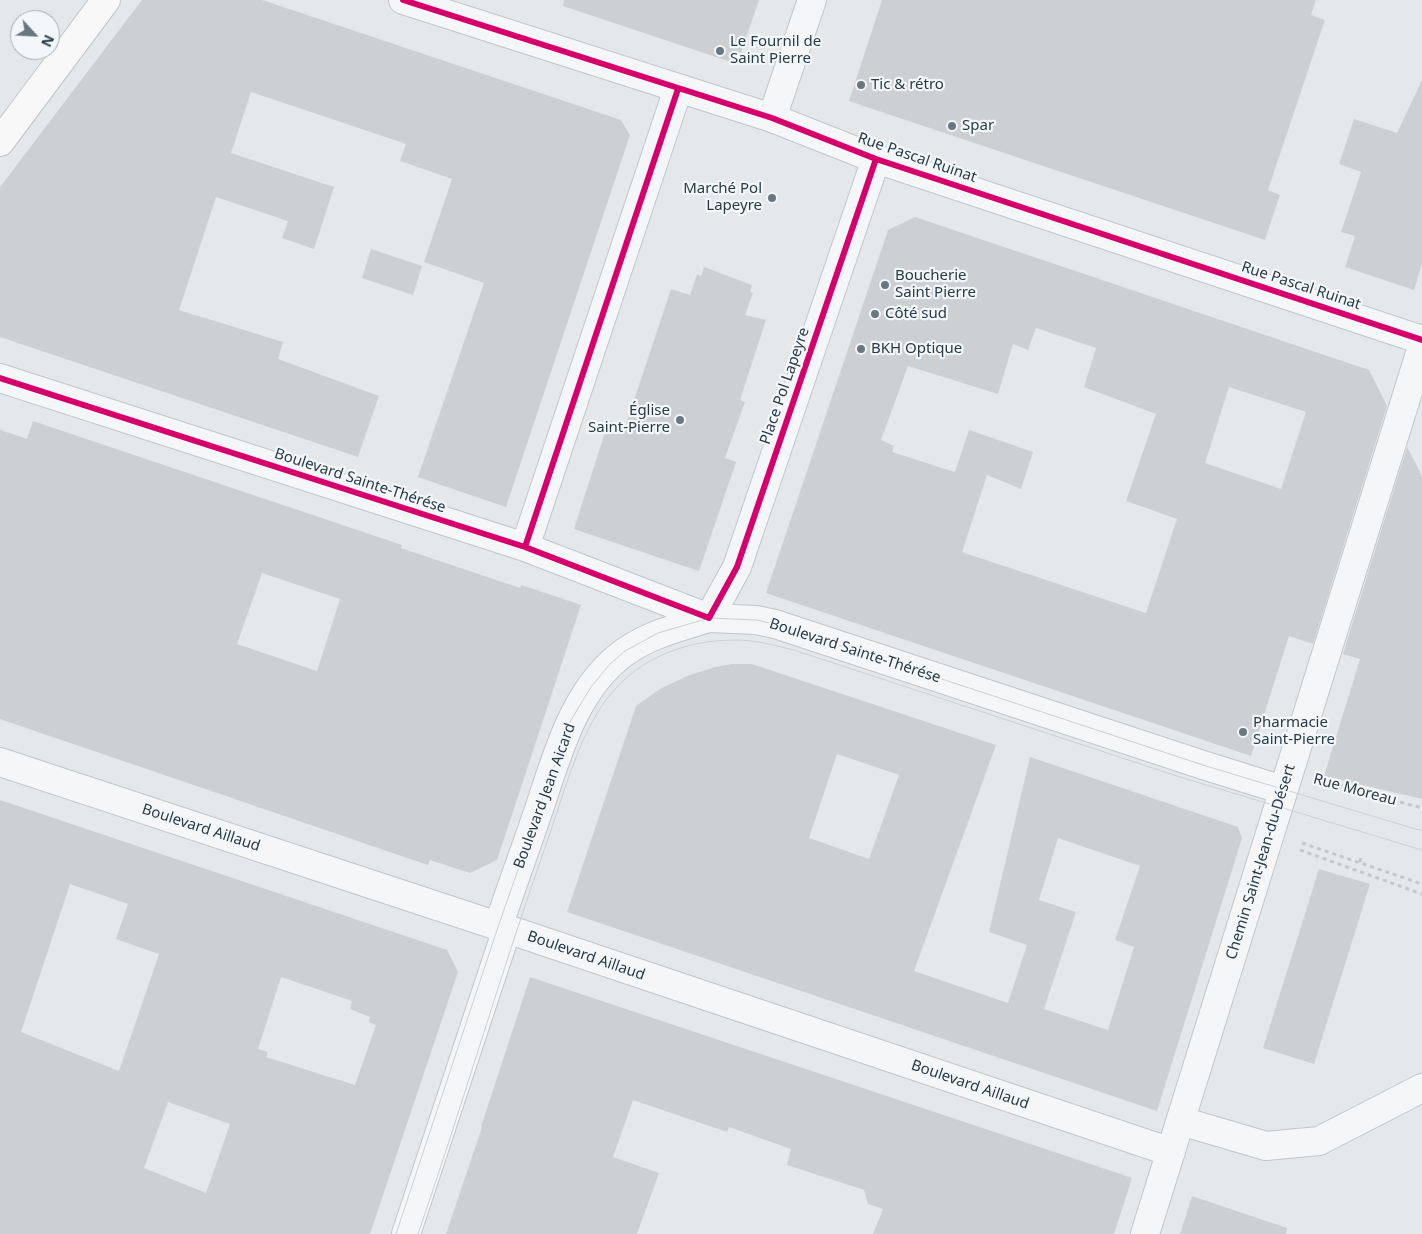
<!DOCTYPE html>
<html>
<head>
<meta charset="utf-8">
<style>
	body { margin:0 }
	#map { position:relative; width:1422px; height:1234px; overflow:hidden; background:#e5e8ea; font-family:"Noto Sans",sans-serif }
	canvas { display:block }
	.north { position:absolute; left:10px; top:10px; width:50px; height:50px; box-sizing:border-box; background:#f3f7f9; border:1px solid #a3abb1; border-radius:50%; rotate:115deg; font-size:14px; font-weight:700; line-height:20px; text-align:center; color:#2a3a45 }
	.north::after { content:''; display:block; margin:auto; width:18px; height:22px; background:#6b777f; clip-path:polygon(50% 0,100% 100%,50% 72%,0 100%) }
</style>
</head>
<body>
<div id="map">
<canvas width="1422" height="1234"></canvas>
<div class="north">N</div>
</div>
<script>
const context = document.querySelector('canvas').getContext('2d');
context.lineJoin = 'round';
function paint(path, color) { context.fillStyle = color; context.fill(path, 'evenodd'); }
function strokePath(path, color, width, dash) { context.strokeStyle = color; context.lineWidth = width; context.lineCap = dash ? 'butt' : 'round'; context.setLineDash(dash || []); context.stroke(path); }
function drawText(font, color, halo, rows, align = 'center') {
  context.font = font + ' "Noto Sans",sans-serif'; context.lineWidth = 4.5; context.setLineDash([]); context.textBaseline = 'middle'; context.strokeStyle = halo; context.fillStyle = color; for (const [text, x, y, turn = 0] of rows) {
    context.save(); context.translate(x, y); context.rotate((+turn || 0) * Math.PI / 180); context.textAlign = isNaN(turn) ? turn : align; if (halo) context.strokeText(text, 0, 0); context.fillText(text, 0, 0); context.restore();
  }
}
paint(new Path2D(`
	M142,0h120l359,120 9,15 -124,372 -88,-30 66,-194 -60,-21 28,-83 -52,-18 6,-17 -104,-35 -51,-17 -20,61 103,34 -20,62 -32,-11 6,-17 -72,-24 -37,113 104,32 -5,17 101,37 -21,61 -358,-120v-150z
	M564,0h195l-22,64 -174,-58z
	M882,0h434l-5,15 14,5 -57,170 12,5 -15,45 -416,-139z
	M1422,80v183l-8,27 -69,-23 10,-31 -14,-4 20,-60 -22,-8 15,-45 43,14z
	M915,217l454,153 18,36 -74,238 -24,-8 -38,120 -485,-163 122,-363zM1036,328l60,20 -12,39 72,27 -30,87 51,18 -31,94 -184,-61 25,-77 34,14 12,-37 -64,-22 -14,42 -63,-20 2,-6 -13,-6 27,-74 90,28 15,-50 15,6zM1229,387l77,25 -25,77 -76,-26z
	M371,249l51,17 -9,29 -51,-17z
	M704,267l48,18 -2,7 3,1 -8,22 21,5 -26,80 5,2 -20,56 11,4 -37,109 -125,-42 35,-109 16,7 46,-138 19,6 7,-21 4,2z
	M33,421l369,124 -1,3 119,40 1,-3 60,20 -84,255 -27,13 -40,-13 -2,5 -428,-146v-289l27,9zM262,573l78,26 -23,72 -80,-27z
	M1407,447l15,29v323l-98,-23 36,-117 -17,-5z
	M732,664h20l244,81 -82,226 94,32 19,-58 -38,-13 41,-175 208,70 4,11 -85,273 -590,-199 69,-206 24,-17 27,-13 28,-9zM837,754l62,21 -30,84 -60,-21zM1058,838l82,28 -25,74 19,7 -26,83 -64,-21 32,-97 -37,-12z
	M0,800l447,150 11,22 -88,262h-370zM70,884l58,20 -12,35 43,15 -40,117 -98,-39zM281,977l71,24 -2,8 20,8 -1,5 7,3 -21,60 -89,-28 2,-5 -10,-3zM168,1102l62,22 -24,69 -62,-25z
	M1319,869l51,15 -56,180 -51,-16z
	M530,977l602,201 -18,56h-241l10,-25 -15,-5 -4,-14 -77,-25 4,-16 -62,-22 -2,5 -94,-32 -20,57 46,16 -22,61h-191l36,-107h-1z
	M1192,1196l95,32 -1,6h-106z`), '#cdd0d3');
const minor = new Path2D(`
	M403,0l369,118 104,41 546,181
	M772,118l40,-118
	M0,378l525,169 184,71 47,2 19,4 431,142 77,24
	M525,547l153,-458
	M709,618l28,-51 139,-408
	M0,762l507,167 664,223
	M498,927c13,-39 27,-77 40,-115 19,-56 36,-124 87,-160 25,-18 55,-25 84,-34
	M1181,1121l85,25 53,-5 103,-53
	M406,1234l101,-305
	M1145,1234l277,-887`);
const major = new Path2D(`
	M0,142l106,-142`);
strokePath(minor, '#c3c6c8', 30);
strokePath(major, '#c1c5c8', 30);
strokePath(new Path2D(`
	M1323,781l99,27
	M1302,843l120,41
	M1300,850l122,44
	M1360,862l1,-5`), '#c3c8ca', 3, [4, 4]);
strokePath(minor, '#f4f6f7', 28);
strokePath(major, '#f8f8f8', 28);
strokePath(new Path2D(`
	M396,1234l102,-307 60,-172 13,-35 20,-33 19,-23 15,-13 33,-18 51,-15 47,2 19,4 431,142 216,65
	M418,1234c45,-130 83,-262 129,-392 17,-48 33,-114 67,-152 35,-39 88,-54 138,-49 14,2 29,6 42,9l386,127 242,73`), '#cdd0d2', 1);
strokePath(new Path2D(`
	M403,0l369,118 104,41 546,181
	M0,378l525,169 184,71 28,-51 139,-408
	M525,547l153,-458`), '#d6006c', 6);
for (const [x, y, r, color] of [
	[720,51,5,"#6b777f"],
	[861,85,5,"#6b777f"],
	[952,126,5,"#6b777f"],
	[772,198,5,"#6b777f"],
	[885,285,5,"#6b777f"],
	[875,314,5,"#6b777f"],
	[861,349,5,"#6b777f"],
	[680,420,5,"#6b777f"],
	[1243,732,5,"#6b777f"]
]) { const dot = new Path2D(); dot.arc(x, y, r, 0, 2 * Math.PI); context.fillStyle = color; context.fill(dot); strokePath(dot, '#f3f7f9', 2); }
drawText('15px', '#2a3a45', '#f3f7f9', [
	["Le Fournil de",730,42],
	["Saint Pierre",730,59],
	["Tic & rétro",871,85],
	["Spar",962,126],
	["Marché Pol",762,189,"right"],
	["Lapeyre",762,206,"right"],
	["Boucherie",895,276],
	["Saint Pierre",895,293],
	["Côté sud",885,314],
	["BKH Optique",871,349],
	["Église",670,411,"right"],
	["Saint-Pierre",670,428,"right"],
	["Pharmacie",1253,723],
	["Saint-Pierre",1253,740]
], 'left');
drawText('15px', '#2a3a45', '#f3f7f9', [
	["Rue Pascal Ruinat",917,158,19],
	["Rue Pascal Ruinat",1301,286,18],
	["Place Pol Lapeyre",785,386,-71],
	["Boulevard Sainte-Thérése",360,481,18],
	["Boulevard Sainte-Thérése",855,651,18],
	["Rue Moreau",1355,790,15],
	["Boulevard Jean Aicard",545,796,-70],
	["Boulevard Aillaud",201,828,18],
	["Chemin Saint-Jean-du-Désert",1261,862,-73],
	["Boulevard Aillaud",586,956,19],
	["Boulevard Aillaud",970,1085,19]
]);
</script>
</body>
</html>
